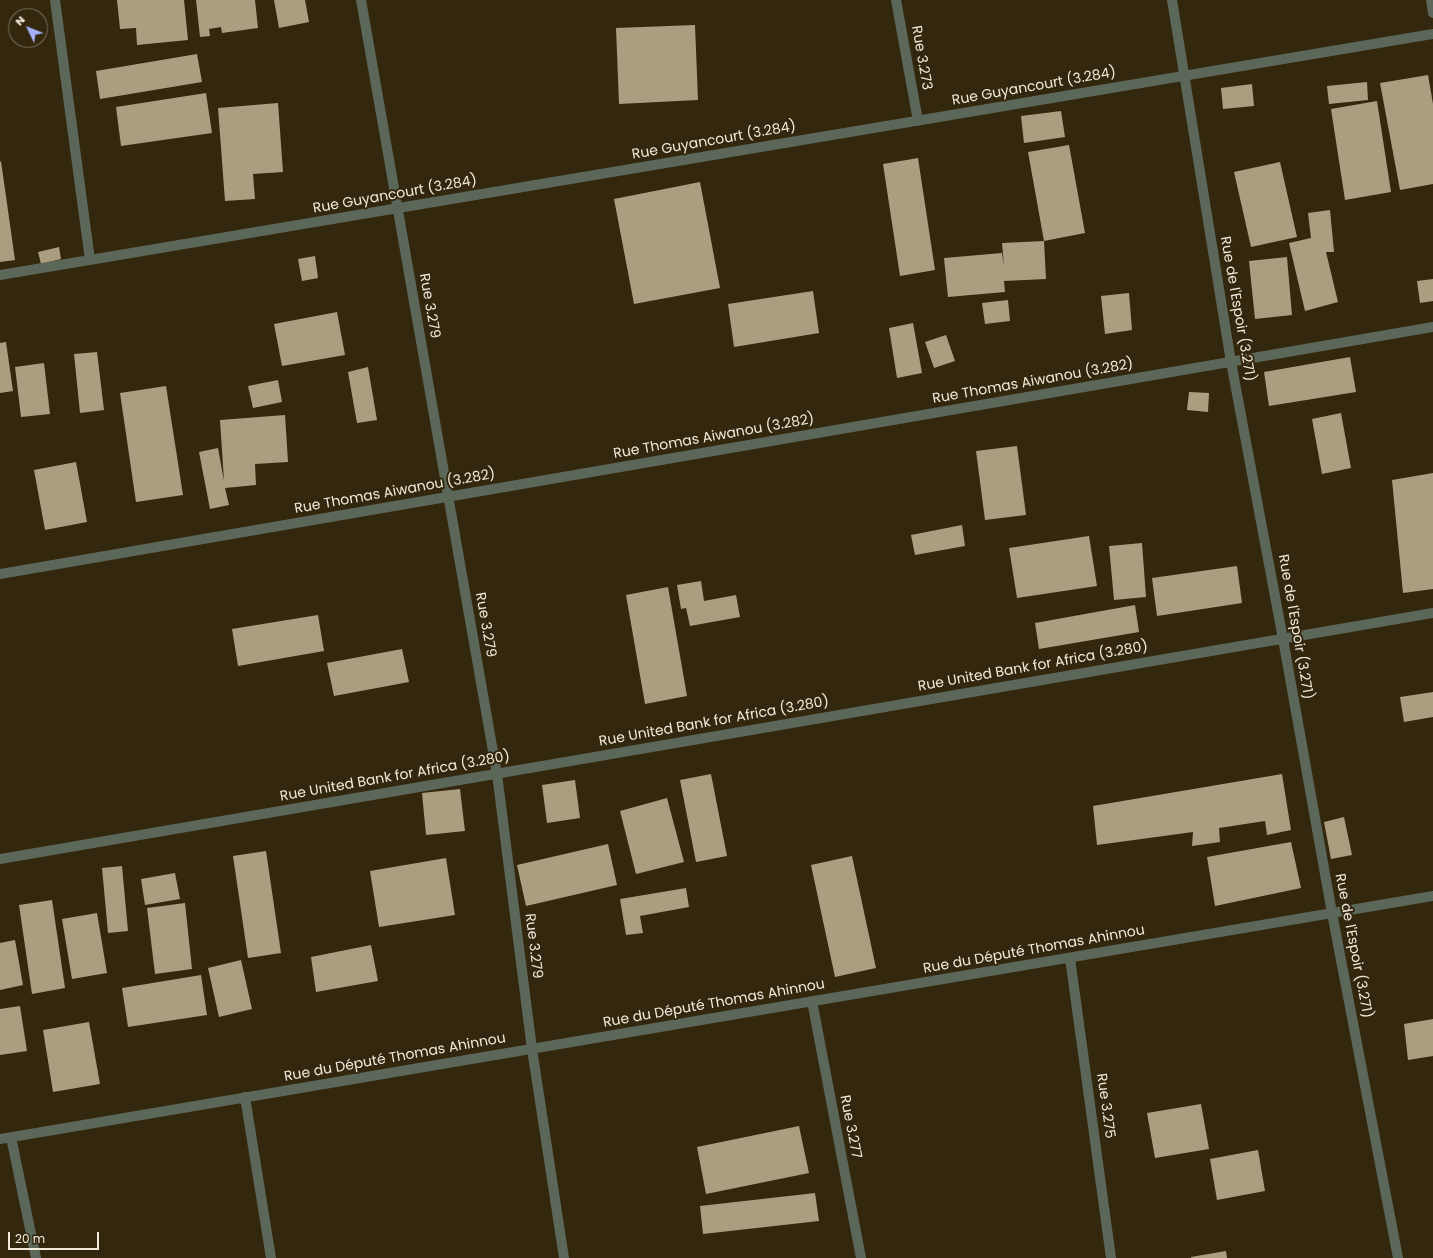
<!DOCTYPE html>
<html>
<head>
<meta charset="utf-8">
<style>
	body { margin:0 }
	#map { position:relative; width:1433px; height:1258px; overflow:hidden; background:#33270e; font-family:Poppins,sans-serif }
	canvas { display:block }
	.north { position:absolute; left:8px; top:8px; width:40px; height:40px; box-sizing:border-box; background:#33270e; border:1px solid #7f7560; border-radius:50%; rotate:313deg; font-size:11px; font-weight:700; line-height:16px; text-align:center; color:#f1e9da }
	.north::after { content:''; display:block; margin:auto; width:14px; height:18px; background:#a7b1fc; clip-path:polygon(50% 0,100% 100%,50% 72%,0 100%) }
	.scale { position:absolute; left:8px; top:1232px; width:91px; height:18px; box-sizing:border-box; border:2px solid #f1e9da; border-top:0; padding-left:5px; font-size:12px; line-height:14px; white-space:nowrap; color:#f1e9da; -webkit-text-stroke:3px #33270e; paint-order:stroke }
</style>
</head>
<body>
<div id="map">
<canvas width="1433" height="1258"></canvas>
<div class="north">N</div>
<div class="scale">20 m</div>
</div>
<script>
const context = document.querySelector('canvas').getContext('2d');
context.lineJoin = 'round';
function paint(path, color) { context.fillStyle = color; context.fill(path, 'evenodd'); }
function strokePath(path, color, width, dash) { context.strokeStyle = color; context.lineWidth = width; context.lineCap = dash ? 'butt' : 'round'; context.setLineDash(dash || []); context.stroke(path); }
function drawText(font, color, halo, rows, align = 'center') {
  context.font = font + ' Poppins,sans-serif'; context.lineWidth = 4; context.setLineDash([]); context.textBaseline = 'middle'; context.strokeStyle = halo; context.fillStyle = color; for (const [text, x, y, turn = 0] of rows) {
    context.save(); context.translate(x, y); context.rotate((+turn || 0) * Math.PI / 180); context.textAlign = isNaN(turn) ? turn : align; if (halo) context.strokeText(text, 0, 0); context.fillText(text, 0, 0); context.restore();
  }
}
paint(new Path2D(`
	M117,0h67l4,40 -51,5 -1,-17 -16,1z
	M196,0h59l3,28 -36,5 -1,-6 -12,2 1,7 -10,1z
	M274,0h31l4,22 -30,6z
	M695,25l3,75 -79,4 -3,-76z
	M197,54l5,28 -102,17 -4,-28z
	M1428,75l5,29v80l-33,6 -20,-107z
	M1367,82l1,18 -39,4 -2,-18z
	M1252,84l2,22 -31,3 -2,-21z
	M206,93l6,40 -91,13 -5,-39z
	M1377,101l14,91 -46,8 -14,-91z
	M278,103l5,69 -30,2 2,25 -30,2 -7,-93z
	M1061,111l4,26 -41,6 -3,-27z
	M1069,145l16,88 -41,8 -16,-89z
	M918,158l17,112 -35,6 -17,-112z
	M1,161l14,99 -15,2v-100z
	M1280,162l17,75 -46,10 -17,-75z
	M700,182l20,106 -86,16 -20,-105z
	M1330,210l4,42h-8l12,50 -33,9 -16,-68 22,-5 -3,-25z
	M1044,241l2,38 -42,2 1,11 -57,5 -4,-39 58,-5 2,13 -2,-23z
	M59,247l2,12 -20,5 -3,-12z
	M315,256l3,22 -16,3 -4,-22z
	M1287,257l5,58 -37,4 -6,-58z
	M1433,279v22l-13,2 -3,-22z
	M813,291l6,42 -85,14 -6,-43z
	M1129,293l3,37 -27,4 -4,-38z
	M1008,300l2,21 -25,3 -3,-21z
	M337,312l8,43 -63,11 -8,-42z
	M913,323l9,50 -25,5 -8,-50z
	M946,335l9,26 -21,7 -9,-26z
	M6,342l7,49 -13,2v-50z
	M97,352l7,58 -24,3 -6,-59z
	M1350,357l6,35 -87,14 -5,-34z
	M44,363l6,51 -29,3 -6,-50z
	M368,367l9,53 -20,3 -9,-51z
	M278,380l4,22 -29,6 -5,-22z
	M166,386l17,109 -47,7 -16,-109z
	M1189,392l20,1 -1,19 -21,-2z
	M1341,413l10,55 -29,6 -10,-55z
	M285,415l3,47 -33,2 1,21 -31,3 4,17 -19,4 -11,-57 19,-4 6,33 -4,-61z
	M1017,446l9,69 -41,5 -9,-69z
	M76,462l11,60 -42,8 -11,-60z
	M1433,473v116l-30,4 -11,-113z
	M962,525l3,21 -50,9 -4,-20z
	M1089,536l8,50 -80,12 -8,-50z
	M1142,543l4,54 -32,3 -5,-54z
	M1237,566l5,37 -85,13 -5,-38z
	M701,581l3,20 32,-6 4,22 -50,9 -4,-18 -5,1 -4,-24z
	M668,587l19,109 -42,8 -19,-109z
	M1135,605l4,27 -100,17 -4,-26z
	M318,615l6,36 -86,15 -6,-37z
	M402,649l7,33 -75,14 -7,-33z
	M1433,692v25l-29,5 -4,-25z
	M711,774l16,82 -31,6 -16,-82z
	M1282,774l9,56 -24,5 -2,-14 -46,7 1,14 -28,4 1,-14 -96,13 -4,-39z
	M575,780l5,38 -33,5 -5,-38z
	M460,789l5,42 -39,4 -4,-42z
	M667,798l17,64 -48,12 -16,-63z
	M1344,817l8,38 -21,4 -7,-37z
	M1291,842l10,46 -86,18 -8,-49z
	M608,844l9,41 -91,21 -9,-41z
	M266,851l15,102 -33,5 -15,-102z
	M852,856l24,112 -41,9 -24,-112z
	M446,858l9,57 -76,12 -9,-56z
	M122,866l6,65 -20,2 -6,-65z
	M175,873l5,26 -35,6 -4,-26z
	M686,888l3,19 -49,9 3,17 -17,2 -6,-36z
	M52,900l13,88 -33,6 -13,-89z
	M185,903l7,66 -37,5 -8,-66z
	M97,913l10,60 -35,6 -10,-60z
	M15,940l8,45 -23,5v-47z
	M371,945l7,36 -62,11 -5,-35z
	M241,960l11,49 -33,8 -11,-49z
	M201,975l6,40 -79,12 -6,-39z
	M20,1006l7,45 -27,4v-46z
	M1433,1019v37l-25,4 -4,-36z
	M89,1022l11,62 -47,8 -10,-62z
	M1201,1104l8,45 -54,9 -8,-45z
	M799,1126l10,47 -103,21 -9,-47z
	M1258,1150l7,41 -48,9 -7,-41z
	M815,1193l4,28 -116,13 -3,-28z
	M1226,1251l1,7h-36v-1z`), '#ac9d81');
strokePath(new Path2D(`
	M55,0l35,260
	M361,0l136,774 35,275 32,209
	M896,0l22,121
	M1172,0l59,362 52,277 49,274 66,345
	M1431,0l2,13
	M0,275l1433,-241
	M0,574l1433,-247
	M0,859l1433,-246
	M1070,958l41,300
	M812,1001l49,257
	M245,1097l26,161
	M11,1137l25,121
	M0,1139l1433,-243`), '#5b6759', 10);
drawText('14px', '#f1e9da', '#33270e', [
	["Rue 3.273",921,58,80],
	["Rue Guyancourt (3.284)",1034,87,-10],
	["Rue Guyancourt (3.284)",714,141,-10],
	["Rue Guyancourt (3.284)",395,195,-10],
	["Rue 3.279",429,306,80],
	["Rue de l'Espoir (3.271)",1237,309,80],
	["Rue Thomas Aiwanou (3.282)",1033,382,-10],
	["Rue Thomas Aiwanou (3.282)",714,437,-10],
	["Rue Thomas Aiwanou (3.282)",395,492,-10],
	["Rue 3.279",485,625,80],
	["Rue de l'Espoir (3.271)",1295,627,80],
	["Rue United Bank for Africa (3.280)",1033,667,-10],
	["Rue United Bank for Africa (3.280)",714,722,-10],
	["Rue United Bank for Africa (3.280)",395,777,-10],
	["Rue 3.279",533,946,83],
	["Rue de l'Espoir (3.271)",1353,946,79],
	["Rue du Député Thomas Ahinnou",1034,950,-10],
	["Rue du Député Thomas Ahinnou",714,1004,-10],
	["Rue du Député Thomas Ahinnou",395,1058,-10],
	["Rue 3.275",1105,1106,82],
	["Rue 3.277",850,1127,79]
]);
</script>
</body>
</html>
